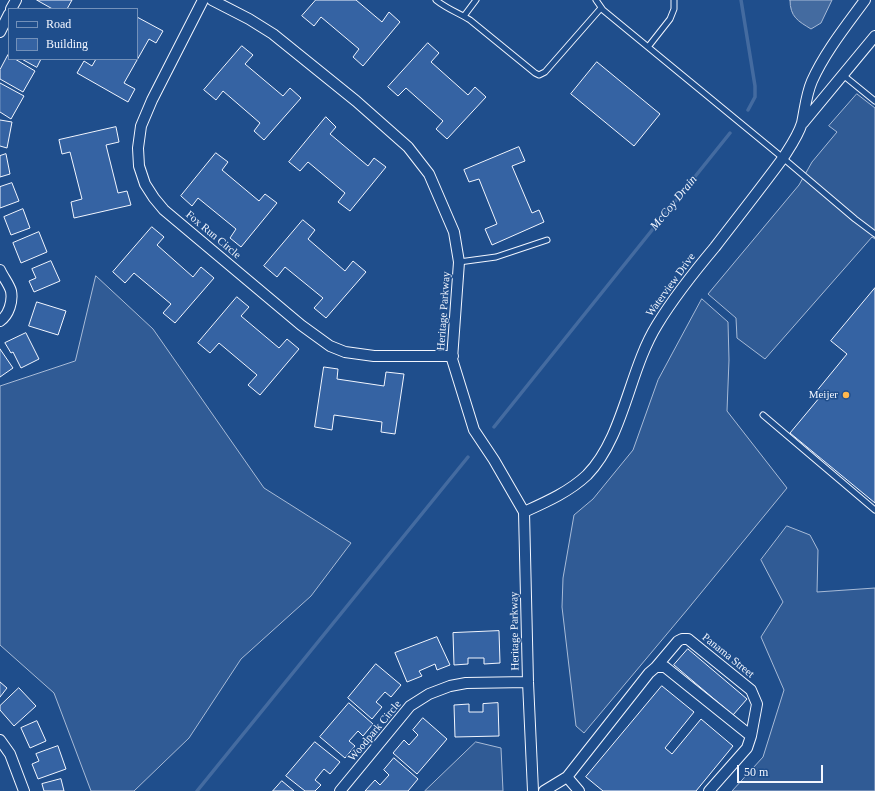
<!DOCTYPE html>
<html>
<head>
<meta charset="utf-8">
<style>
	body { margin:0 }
	#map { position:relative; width:875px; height:791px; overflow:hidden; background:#1f4e8c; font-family:"Times New Roman",serif }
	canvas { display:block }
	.legend { position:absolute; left:8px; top:8px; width:130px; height:52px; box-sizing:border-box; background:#1f4e8c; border:1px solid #7391ba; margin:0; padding:5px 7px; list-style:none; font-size:12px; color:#f2f6ff }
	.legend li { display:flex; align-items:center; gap:8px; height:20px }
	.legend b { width:20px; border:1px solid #7391ba }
	.scale { position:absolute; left:737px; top:765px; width:86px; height:18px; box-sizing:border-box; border:2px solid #f2f6ff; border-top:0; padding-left:5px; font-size:12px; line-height:14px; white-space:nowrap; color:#f2f6ff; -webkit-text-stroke:3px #1f4e8c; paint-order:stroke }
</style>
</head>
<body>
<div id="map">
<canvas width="875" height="791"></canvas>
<ul class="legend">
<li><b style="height:5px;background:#1f4e8c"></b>Road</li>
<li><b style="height:11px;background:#3563a3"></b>Building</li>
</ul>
<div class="scale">50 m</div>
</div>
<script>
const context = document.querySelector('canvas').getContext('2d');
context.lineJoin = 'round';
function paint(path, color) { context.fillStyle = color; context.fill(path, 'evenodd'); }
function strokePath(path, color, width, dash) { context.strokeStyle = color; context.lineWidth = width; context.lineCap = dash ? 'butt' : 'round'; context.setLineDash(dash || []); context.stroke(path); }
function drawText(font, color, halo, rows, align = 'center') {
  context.font = font + ' "Times New Roman",serif'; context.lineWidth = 3; context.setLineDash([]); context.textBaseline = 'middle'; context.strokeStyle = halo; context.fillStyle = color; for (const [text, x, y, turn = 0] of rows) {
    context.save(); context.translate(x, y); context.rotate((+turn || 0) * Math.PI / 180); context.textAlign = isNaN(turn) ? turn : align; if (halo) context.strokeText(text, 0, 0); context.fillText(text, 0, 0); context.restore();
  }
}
const built = new Path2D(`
	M857,94l18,14v131l-3,-2 -107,122 -28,-21 -1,-20 -28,-24 91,-109 13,-23 25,-30 -8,-6z
	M96,276l57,53 111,159 87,55 -40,53 -70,63 -52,79 -55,53h-43l-37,-98 -54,-48v-259l75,-25z
	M702,299l26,23 1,38 -2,51 60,77 -100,122 -103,123 -8,-7 -14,-119 1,-29 11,-63 19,-16 40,-49 25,-70z
	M787,526l23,9 8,15 -1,42 58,-4v203h-143l31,-34 21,-67 -23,-53 22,-35 -22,-42z
	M476,742l25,6 2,43h-78z`);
paint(built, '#305b95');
strokePath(built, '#a8bbd7', 1);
const water = new Path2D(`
	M790,0h42l-11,23 -10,6c-13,-8 -21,-12 -21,-29z`);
paint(water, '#446ba0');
strokePath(water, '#a8bbd7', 1);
strokePath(new Path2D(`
	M741,0l14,86v11l-7,13
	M494,427l236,-294
	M197,791l271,-334`), '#446ba0', 3.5);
const building = new Path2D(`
	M37,0h35l-5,9h-14z
	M316,0h40l26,22 7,-10 11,10 -37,44 -10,-9 6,-8 -38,-32 -7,9 -12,-10z
	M137,17l26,14 -7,12 -7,-4 -25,44 11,6 -7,13 -51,-29 7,-12 8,5 4,-7h41z
	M428,43l11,10 -8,9 37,33 7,-8 11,10 -39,42 -11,-10 7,-8 -37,-33 -8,8 -10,-9z
	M242,46l11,9 -8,9 38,32 7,-8 11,10 -37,42 -10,-9 6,-8 -37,-32 -7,9 -12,-10z
	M8,55l1,4h6l20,12 -12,21 -23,-13v-9z
	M22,59h19l-4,8z
	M597,62l63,52 -26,32 -63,-52z
	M0,83l24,13 -13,23 -11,-7z
	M326,117l10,10 -6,7 38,32 6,-8 12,9 -36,44 -12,-9 7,-9 -37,-31 -8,9 -11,-9z
	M0,120l12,2 -5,26 -7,-2z
	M116,127l3,15 -13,3 12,48 9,-2 4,14 -57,13 -3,-16 11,-3 -12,-47 -8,2 -3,-14z
	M519,147l6,14 -13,5 20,47 7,-3 5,12 -52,23 -7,-16 12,-5 -18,-45 -10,3 -5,-12z
	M216,153l12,9 -6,8 37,31 6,-7 12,9 -36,44 -11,-9 6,-9 -38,-31 -6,8 -11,-10z
	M6,154l4,20 -10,3v-21z
	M12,183l7,18 -19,7v-21z
	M23,209l7,19 -19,7 -7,-18z
	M303,220l12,10 -7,9 37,32 8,-10 13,11 -40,46 -12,-10 9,-10 -38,-31 -8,10 -13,-11z
	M152,227l12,10 -7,8 36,32 8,-10 13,11 -39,45 -12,-10 8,-9 -37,-31 -9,10 -12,-11z
	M39,232l8,20 -26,11 -8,-20z
	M51,261l9,20 -26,11 -5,-11 7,-3 -4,-9z
	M875,288v215l-85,-70 30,-36 -5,-4 32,-39 -16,-13z
	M237,297l12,10 -8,9 38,32 8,-9 12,10 -39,46 -12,-10 9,-10 -38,-32 -9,10 -12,-10z
	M37,302l29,9 -8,24 -29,-9z
	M26,333l13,26 -18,9 -8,-16 -2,1 -6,-10z
	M0,349l13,19 -13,9z
	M324,367l14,2 -1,10 47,7 2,-14 18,2 -9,60 -14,-2 1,-10 -48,-7 -2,15 -17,-3z
	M499,631l1,32 -16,1v-6h-16v6l-14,1 -1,-32z
	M437,637l13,28 -13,5 -2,-6 -16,7 3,5 -15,6 -12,-29z
	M688,649l59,50 -14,16 -59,-50z
	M376,664l25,21 -10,12 -6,-5 -9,10 6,5 -10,12 -24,-21z
	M0,682l7,6 -7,9z
	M662,686l32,26 -29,36 7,6 29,-35 32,27 -37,45h-93l-17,-14z
	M19,688l17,18 -22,20 -14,-16v-4z
	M349,703l24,21 -10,12 -5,-5 -9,10 6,5 -10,12 -25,-21z
	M498,703l1,33 -44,1 -1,-32 15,-1v8h14v-8z
	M423,718l24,21 -30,35 -24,-21 11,-13 5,5 9,-10 -5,-5z
	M37,721l9,20 -16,7 -9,-20z
	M315,742l25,20 -10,12 -6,-5 -9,11 6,5 -6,6h-10l-19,-15z
	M58,746l8,23 -28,10 -6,-15 7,-3 -3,-7z
	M394,758l24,21 -10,12h-43l10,-11 5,5 9,-10 -5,-5z
	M61,779l3,12h-20l-2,-7z
	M282,781l12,10h-21z`);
paint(building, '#3563a3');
strokePath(building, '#f2f6ff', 1);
const service = new Path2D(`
	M436,0c11,9 23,13 34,20l65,53 4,2 6,-3 56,-64
	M596,0l7,10 180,148 72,61 20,15
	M464,16l12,-16
	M648,47l22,-28 4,-10v-9
	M843,75l32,26
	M459,262l37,-5 51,-17
	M763,415l112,95`);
const minor = new Path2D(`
	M203,0l-51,100 -11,26 -3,22 1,18 6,18 9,14 10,12 137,115 29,21 15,6 29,4h79
	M212,0l37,19 24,15 83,67 52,46 21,27 25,58 5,30 -7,97 22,71 20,30 30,52 4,170 5,109
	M11,9l5,-9
	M0,32l9,-18
	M803,123l72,-87
	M0,270c3,7 9,14 11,21 2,10 -2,24 -11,30
	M524,512c22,-10 45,-20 63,-37 37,-38 42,-105 70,-150 17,-28 37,-53 58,-78 23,-30 46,-59 68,-89 7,-11 15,-22 19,-35 3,-14 4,-28 10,-42 13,-29 34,-55 53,-81
	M656,667l22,-26 4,-2h6l63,51 6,14 -6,32
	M0,740l10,14 14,37
	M567,777l12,14
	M340,791l70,-85 19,-12 21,-8 16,-3 62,-1
	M544,791l23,-14 82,-104 7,-6h9l86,69 -4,12 -38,43`);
strokePath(service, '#f2f6ff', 7);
strokePath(minor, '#f2f6ff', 12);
strokePath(service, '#1f4e8c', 5);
strokePath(minor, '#1f4e8c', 10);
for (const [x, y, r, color] of [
	[846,395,4,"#ffb74d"]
]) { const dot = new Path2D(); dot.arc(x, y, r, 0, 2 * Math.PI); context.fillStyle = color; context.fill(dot); strokePath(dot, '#1f4e8c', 1.5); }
drawText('11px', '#f2f6ff', '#1f4e8c', [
	["Fox Run Circle",213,235,40],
	["Waterview Drive",671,285,-54],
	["Heritage Parkway",444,311,-86],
	["Heritage Parkway",515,631,-91],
	["Panama Street",728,656,39],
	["Woodpark Circle",375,731,-50]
]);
drawText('11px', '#f2f6ff', '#1f4e8c', [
	["Meijer",838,395]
], 'right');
drawText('italic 12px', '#f2f6ff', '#1f4e8c', [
	["McCoy Drain",674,203,-51]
]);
</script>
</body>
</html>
